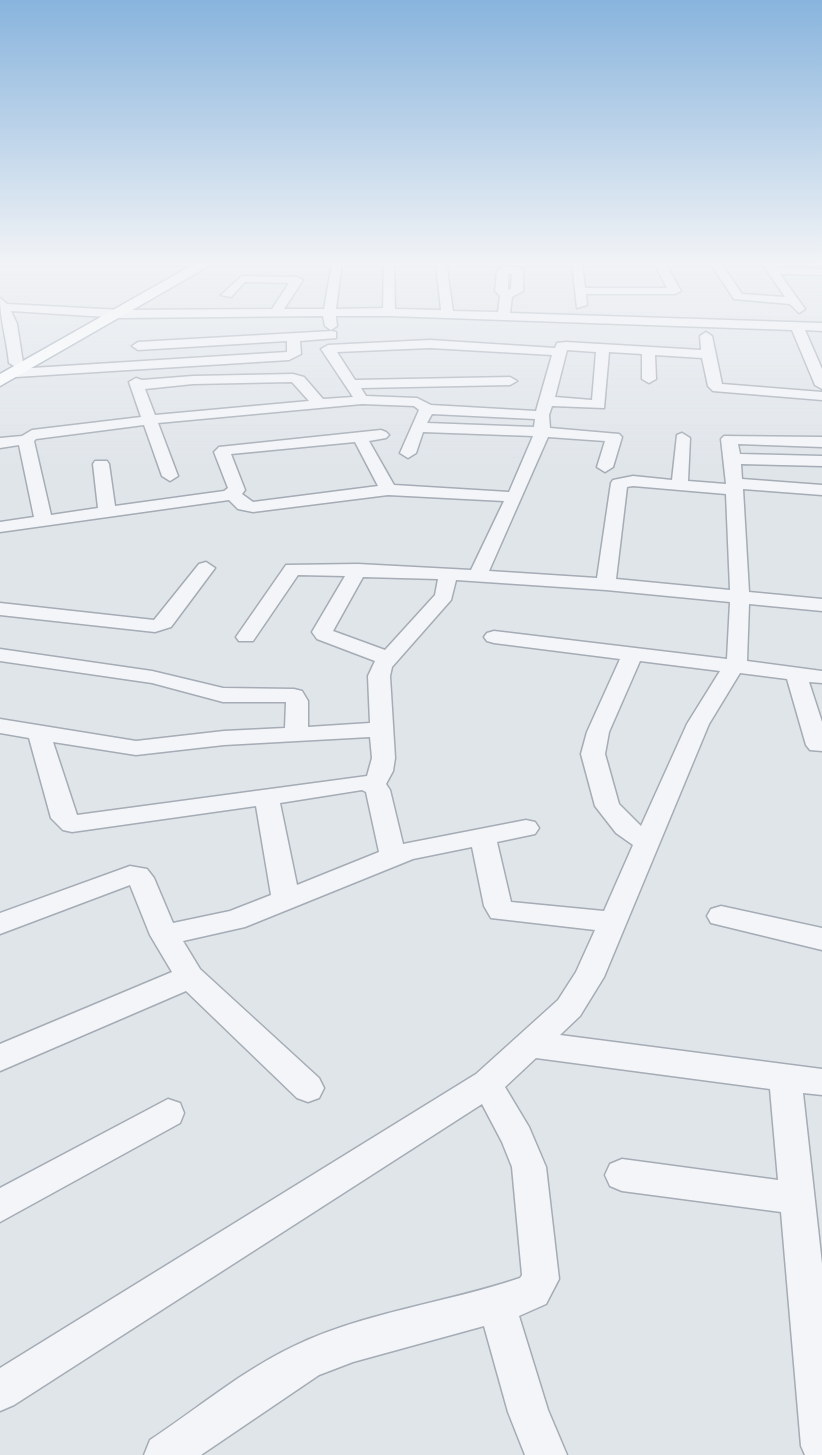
<!DOCTYPE html>
<html>
<head>
<meta charset="utf-8">
<style>
	body { margin:0 }
	canvas { display:block; background:#e0e5ea }
</style>
</head>
<body>
<canvas width="822" height="1455"></canvas>
<script>
const context = document.querySelector('canvas').getContext('2d');
context.lineJoin = 'round';
function strokePath(path, color, width, dash) { context.strokeStyle = color; context.lineWidth = width; context.lineCap = dash ? 'butt' : 'round'; context.setLineDash(dash || []); context.stroke(path); }
function paint(path, color) { context.fillStyle = color; context.fill(path, 'evenodd'); }
const minor = new Path2D(`
	M332,263h10l-6,46 47,-1 1,-45h10l1,46 46,1 -5,-47h10l7,48 45,1 2,-16 -5,-5 2,-20c6,-5 21,-6 26,-1v21l-11,6 -2,16 312,10v8l-17,-1 17,39v20l-7,-4 -23,-55 -403,-14h-53l1,10 -6,4 -6,-4 -2,-10 -201,2 -111,-7 6,13 6,39 -7,4 -7,-4c-2,-22 -9,-43 -9,-65l7,6 115,6 150,-1 17,-26 -44,-1 -14,15 -10,-2 21,-19 55,1 6,3 -19,29h40zM508,274h4l-1,15 -3,1z
	M572,263h10l3,25h82l-13,-25h11l16,28 -6,3h-89l1,11 -10,3z
	M710,263h11l21,31 43,3 -23,-34h11l2,4 47,2v6l-42,-1 25,35 -6,4 -9,-9 -56,-5z
	M332,331l4,1v6l-36,3 1,13 -12,6 -273,17 -7,-4 7,-4 271,-17v-11l-149,9 -6,-4 6,-4z
	M706,332l6,4 10,48 100,8v8l-109,-9 -5,-5 -6,-28 -47,-3 1,24 -7,4 -7,-4v-25l-33,-2 -5,56 -52,-2 -3,9 1,13 69,6 3,3 -9,30 -8,5 -8,-5 8,-26 -57,-4 -59,134 108,7 14,-95 2,-3 20,-4 39,4 5,-45 5,-2 8,5 -2,43 38,3 -5,-45 3,-3 98,1v10l-84,-3 2,10 82,2v10l-81,-2 1,15 80,6v10l-79,-6 6,103 73,7v12l-73,-7 -2,57 75,10v12l-13,-1 13,40v29l-12,-1 -4,-5 -19,-66 -47,-6 -31,51 -105,253 -24,39 -20,19 262,34v26l-19,-2 19,171v191h-17l-4,-9 -20,-234 -159,-21 -12,-5 -5,-11 5,-11 12,-5 156,21 -8,-91 -234,-31 -31,29 24,40 17,40 13,112 -13,25 -27,12 29,94 19,45h-42l-17,-43 -24,-86 -131,36 -34,13 -118,80h-57l6,-15c47,-31 93,-70 144,-94 71,-34 152,-43 226,-68l2,-3 -10,-108 -10,-25 -20,-38 -468,301 -14,6v-43l476,-294 82,-74 18,-28 19,-42 -104,-12 -7,-12 -12,-59 -59,12 -168,68 -62,14 17,28 119,109 5,10 -5,10 -11,4 -11,-4 -111,-107 -186,80v-27l172,-72 -22,-37 -20,-50 -130,49v-21l130,-47 17,3 7,9 19,45 57,-12 41,-16 -15,-89 -184,26 -9,-2 -12,-12 -22,-80 -29,-5v-14l136,22 88,-10 61,-3 1,-26h-63l-71,-19 -152,-22v-12l152,22 71,17 71,1 8,2 6,10v26l62,-4 -2,-47 7,-15 -58,-22 -5,-7 33,-56 -47,-1 -45,66h-14l-3,-4 50,-72 72,-1 113,6 33,-69 -116,-6 -135,17 -15,-3 -9,-9 -229,32v-10l34,-5 -15,-72 -19,3v-10l22,-2 10,-6 109,-13 -12,-35 7,-4 6,2 51,-4 100,-2 11,3 19,22 30,-2 -32,-48 7,-4 102,-5 125,8 2,-5 9,-1 135,8 -1,-14zM430,348l122,7 -16,56 -105,-6 -14,-7 -51,-2 -5,-8 149,-3 7,-4 -7,-4 -155,3 -18,-28zM567,350l29,2 -4,48 -37,-3zM292,382l17,19 -154,14 -10,-26 48,-5zM362,404l52,2 5,4 -19,43 8,5 8,-5 7,-21 110,4 -24,56 -115,-7 -25,-44 17,-3 3,-3 -3,-3 -5,-2 -162,17 -5,5 14,36 -4,3 -109,15 -6,-42 -2,-3h-12l-2,3 5,44 -47,7 -17,-74 2,-2 108,-14 18,51 8,5 8,-5 -20,-53zM432,414l103,5 -1,8 -107,-4zM355,442l23,44 -125,16 -11,-8 3,-4 -14,-36zM633,486l93,8 4,96 -114,-11 11,-92zM363,577l75,2 -3,16 -50,55 -52,-19zM456,580l150,10 124,12 -3,57 -233,-28 -7,2 -3,4 3,4 7,2 126,16 -33,73 -6,22 14,52 21,27 17,12 -29,66 -93,-9 -14,-60 38,-8 4,-6 -4,-6 -9,-2 -123,24 -13,-54 -4,-6 7,-13 2,-13 -5,-82 2,-9 59,-67zM640,661l80,10 -33,53 -46,102 -22,-22 -14,-50 4,-22zM370,737l2,21 -5,18 -290,39 -24,-73 83,13 88,-10zM362,790l4,2 13,60 -82,33 -17,-82z
	M206,562l9,6 -44,59 -16,5 -155,-17v-12l154,17 45,-56z
	M721,906l101,22v22l-111,-27 -4,-7 4,-7z
	M168,1099l12,4 4,10 -4,10 -180,99v-34z`);
const major = new Path2D(`
	M196,263h18l-214,123v-12z`);
strokePath(minor, '#a5acb5', 3);
strokePath(major, '#9fa9b7', 3);
paint(minor, '#f3f5f8');
paint(major, '#fff');
const sky = context.createLinearGradient(0, 0, 0, 467);
sky.addColorStop(0, '#88b4dd');
sky.addColorStop(0.56, '#f1f3f6');
sky.addColorStop(1, '#f1f3f600');
context.fillStyle = sky;
context.fillRect(0, 0, 822, 467);
</script>
</body>
</html>
